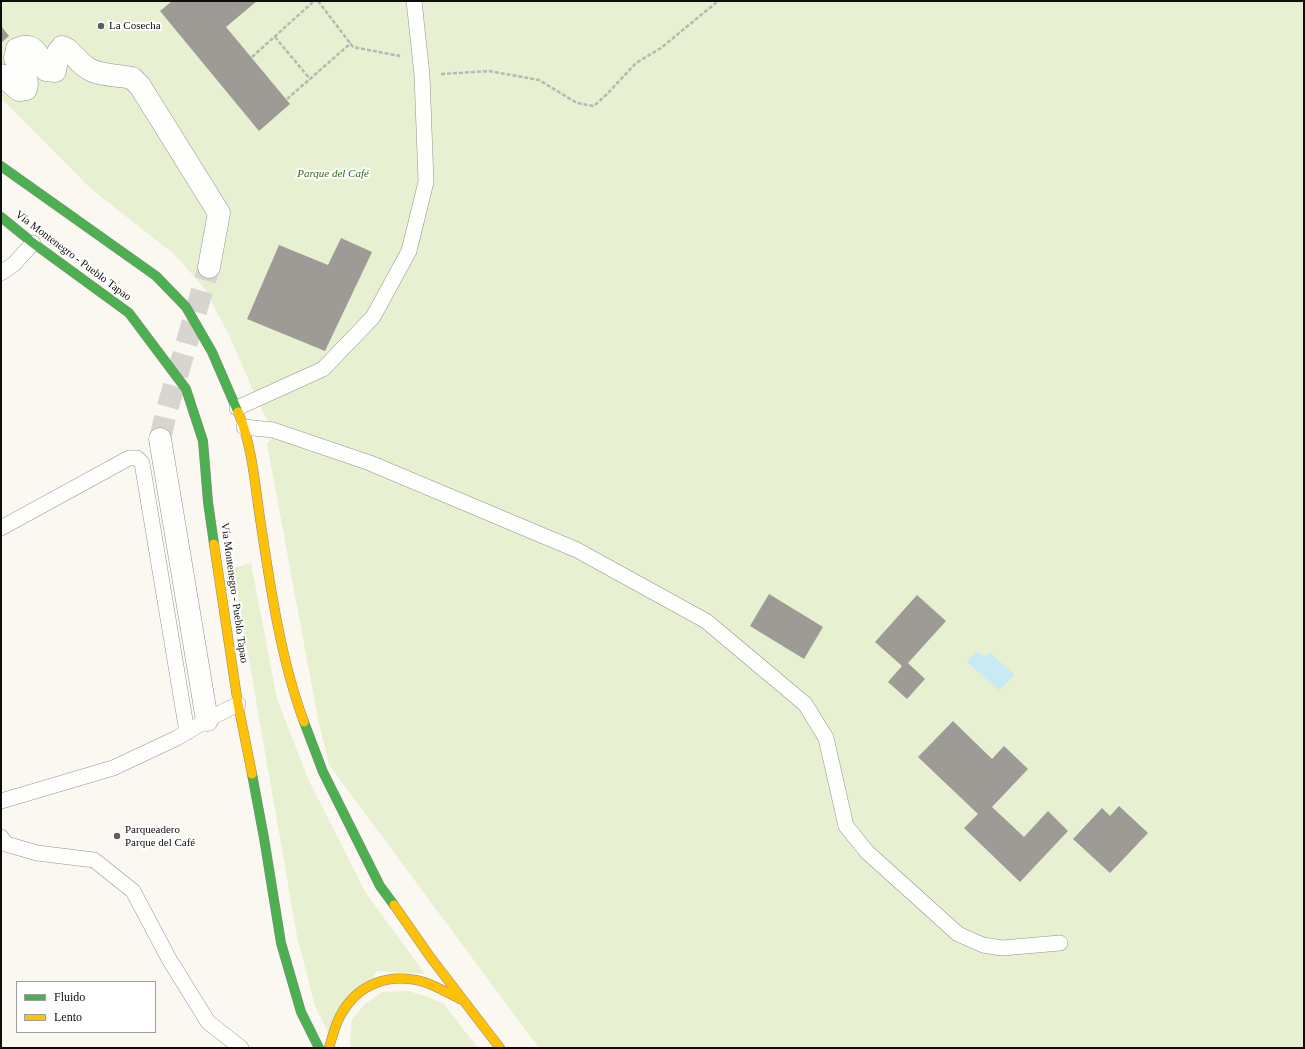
<!DOCTYPE html>
<html>
<head>
<meta charset="utf-8">
<style>
	body { margin:0 }
	#map { position:relative; width:1305px; height:1049px; overflow:hidden; background:#fbf8f1; font-family:"Times New Roman",serif }
	canvas { display:block }
	.frame { position:absolute; inset:0; border:2px solid #0d0d0d; pointer-events:none }
	.legend { position:absolute; left:16px; top:981px; width:140px; height:52px; box-sizing:border-box; background:#fff; border:1px solid #9e9e9e; margin:0; padding:5px 7px; list-style:none; font-size:12px; color:#0d0d0d }
	.legend li { display:flex; align-items:center; gap:8px; height:20px }
	.legend b { width:20px; border:1px solid #9e9e9e }
</style>
</head>
<body>
<div id="map">
<canvas width="1305" height="1049"></canvas>
<div class="frame"></div>
<ul class="legend">
<li><b style="height:5px;background:#4caf50"></b>Fluido</li>
<li><b style="height:5px;background:#ffc107"></b>Lento</li>
</ul>
</div>
<script>
const context = document.querySelector('canvas').getContext('2d');
context.lineJoin = 'round';
function paint(path, color) { context.fillStyle = color; context.fill(path, 'evenodd'); }
function strokePath(path, color, width, dash) { context.strokeStyle = color; context.lineWidth = width; context.lineCap = dash ? 'butt' : 'round'; context.setLineDash(dash || []); context.stroke(path); }
function drawText(font, color, halo, rows, align = 'center') {
  context.font = font + ' "Times New Roman",serif'; context.lineWidth = 4; context.setLineDash([]); context.textBaseline = 'middle'; context.strokeStyle = halo; context.fillStyle = color; for (const [text, x, y, turn = 0] of rows) {
    context.save(); context.translate(x, y); context.rotate((+turn || 0) * Math.PI / 180); context.textAlign = isNaN(turn) ? turn : align; if (halo) context.strokeText(text, 0, 0); context.fillText(text, 0, 0); context.restore();
  }
}
paint(new Path2D(`
	M1,1h1303v1047h-765l-210,-283 -11,-46 -51,-275 7,-8 -1,-6 -11,-19 -33,-76 -24,-46 -30,-34 -85,-67 -89,-90z
	M251,563l26,136 32,82 57,112 59,81 -48,-3 -45,69 -17,-34 -18,-70 -64,-368z
	M408,991l18,5 18,8 34,44h-127l-1,-6 2,-22 12,-15 18,-13z`), '#e7f0d1');
paint(new Path2D(`
	M976,651l8,5 6,-3 25,22 -16,15 -32,-28z`), '#c8eaf4');
paint(new Path2D(`
	M172,1h85l-31,26 64,77 -31,27 -99,-120z
	M1,26l8,10 -8,7z
	M341,238l31,14 -47,99 -78,-32 32,-74 49,20z
	M769,594l54,33 -19,32 -54,-33z
	M917,595l29,26 -38,42 17,16 -18,20 -19,-17 14,-16 -27,-24z
	M953,721l39,38 12,-13 24,23 -36,38 32,30 24,-26 20,20 -48,51 -56,-54 14,-14 -60,-57z
	M1119,806l29,27 -38,40 -37,-34 29,-31 8,8z`), '#9e9b97');
strokePath(new Path2D(`
	M160,439l6,-26 43,-146`), '#d7d5cf', 22, [22, 11]);
const lane = new Path2D(`
	M1,273l13,-9 19,-21
	M237,408l86,-39 50,-52 36,-66 17,-69 -4,-107 -8,-74
	M244,427l29,3 97,33 207,87 129,71 99,83 21,34 20,88 21,26 91,82 25,11 19,3 58,-5
	M1,528l128,-70h8l5,5 45,269
	M1,801l112,-33 64,-30 30,-18 31,-16
	M1,837l5,7 31,9 57,7 39,31 36,68 39,63 33,26`);
const street = new Path2D(`
	M1,75l18,15 7,-1c4,-11 -6,-21 -11,-31l2,-9c18,-8 22,8 29,21l9,1 3,-19 4,-5c9,2 17,17 27,22 12,7 29,6 43,9l8,8 79,127 -10,54
	M160,439l47,281`);
const fast = new Path2D(`
	M1,166l155,110 30,31 26,45 26,60
	M1,217l32,26 96,70 57,76 17,52 5,61 6,42
	M304,722l19,50 57,114 14,19
	M252,774l12,64 17,105 20,69 18,36`);
const slow = new Path2D(`
	M238,412c15,35 17,76 23,113 10,66 20,135 43,197
	M214,544l24,160 14,70
	M394,905l37,53 69,90
	M329,1048c3,-11 6,-22 11,-32 17,-32 49,-44 84,-34 12,4 24,11 36,17`);
strokePath(lane, '#949390', 16);
strokePath(street, '#949390', 23);
strokePath(fast, '#8b8986', 10);
strokePath(slow, '#8b8986', 10);
strokePath(new Path2D(`
	M318,1l35,46 47,9
	M275,37l35,42
	M252,57l62,-56
	M441,74l48,-3 50,9 38,23 17,3 13,-12 29,-31 25,-15 57,-47
	M287,99l64,-56`), '#b8b7b6', 2.5, [4, 2]);
strokePath(lane, '#fefefd', 15);
strokePath(street, '#fefefd', 22);
strokePath(fast, '#4caf50', 9);
strokePath(slow, '#ffc107', 9);
for (const [x, y, r, color] of [
	[101,26,4,"#605f5d"],
	[117,836,4,"#605f5d"]
]) { const dot = new Path2D(); dot.arc(x, y, r, 0, 2 * Math.PI); context.fillStyle = color; context.fill(dot); strokePath(dot, '#fff', 1.5); }
drawText('11px', '#0d0d0d', '#fff', [
	["La Cosecha",109,26],
	["Parqueadero",125,830],
	["Parque del Café",125,843]
], 'left');
drawText('italic 11px', '#34651d', '#fff', [
	["Parque del Café",333,174]
]);
drawText('11px', '#0d0d0d', '#fff', [
	["Vía Montenegro - Pueblo Tapao",73,256,37],
	["Vía Montenegro - Pueblo Tapao",234,593,82]
]);
</script>
</body>
</html>
